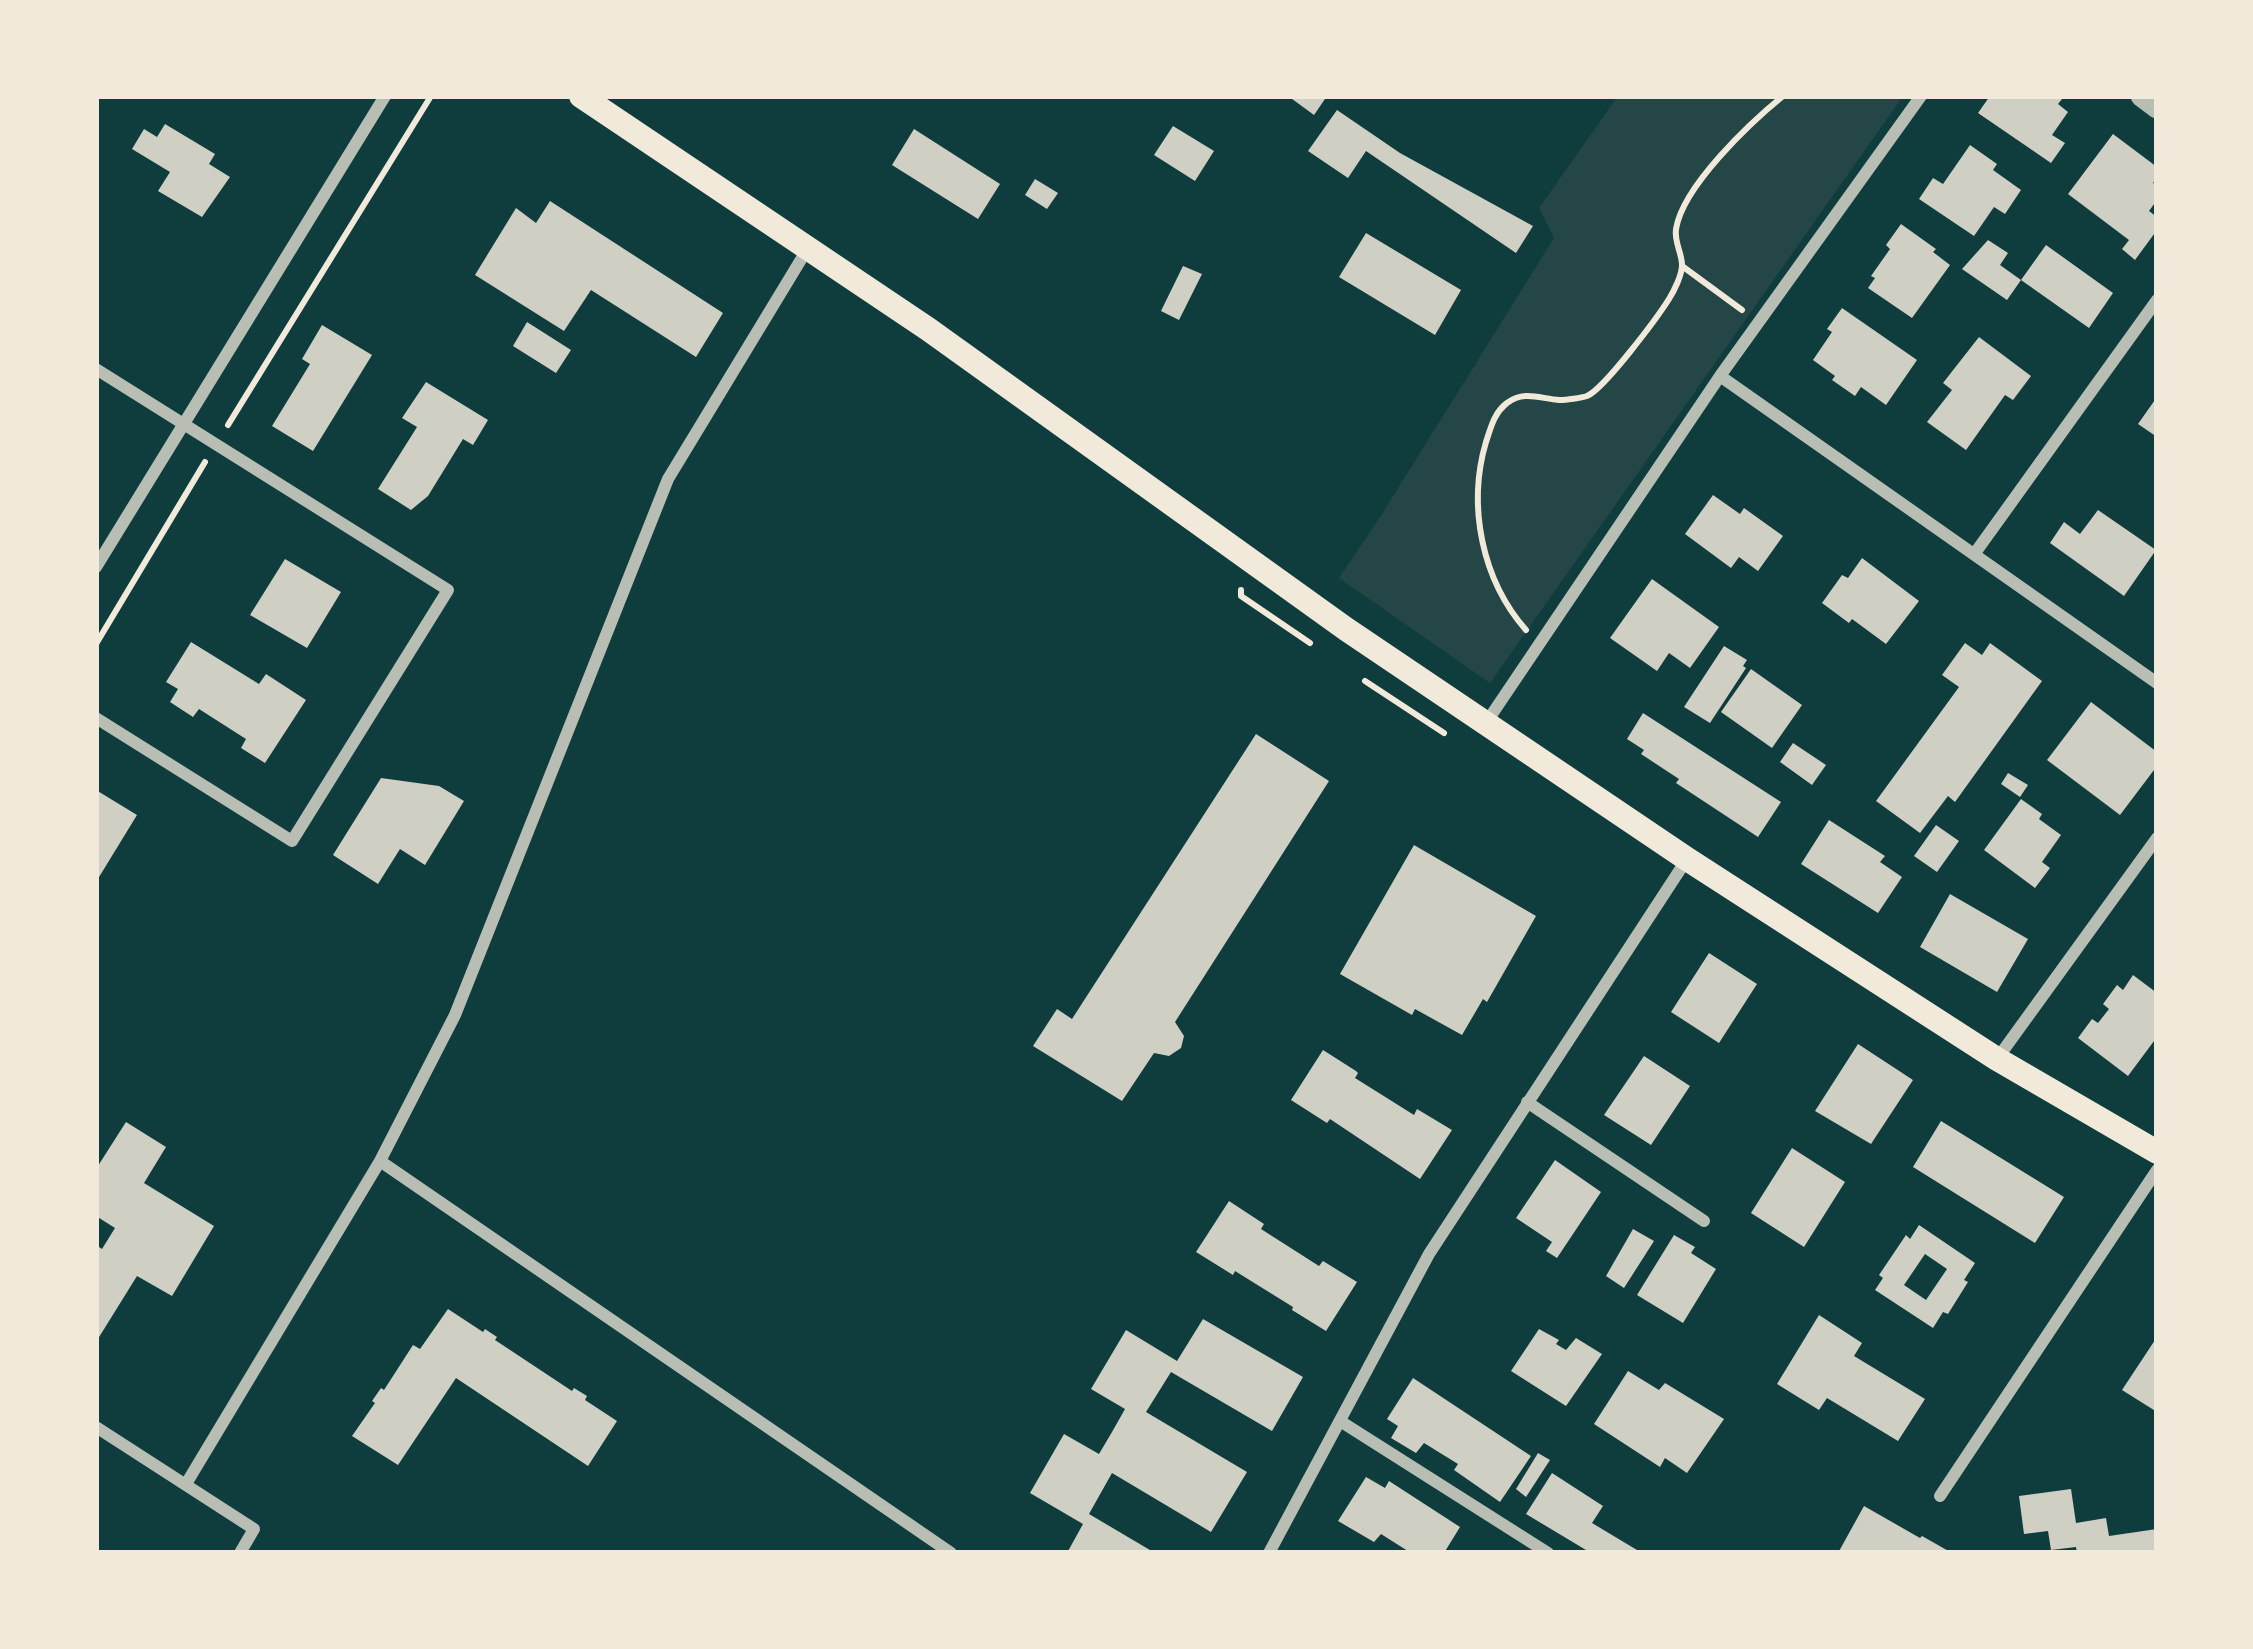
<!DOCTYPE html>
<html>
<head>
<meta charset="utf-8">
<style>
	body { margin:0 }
	#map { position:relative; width:2253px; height:1649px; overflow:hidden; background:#0f3d3e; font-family:"Noto Sans",sans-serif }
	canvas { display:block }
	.frame { position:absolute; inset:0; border:99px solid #f1e9da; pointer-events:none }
</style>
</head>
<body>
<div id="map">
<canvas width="2253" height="1649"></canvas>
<div class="frame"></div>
</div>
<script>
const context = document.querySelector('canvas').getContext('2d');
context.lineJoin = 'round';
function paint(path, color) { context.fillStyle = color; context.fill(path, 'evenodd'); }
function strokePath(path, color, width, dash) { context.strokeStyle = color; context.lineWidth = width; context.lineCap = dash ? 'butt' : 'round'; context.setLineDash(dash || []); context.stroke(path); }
paint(new Path2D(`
	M1618,96h285l-413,587 -151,-105 41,-61 174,-279 -15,-30z`), '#244646');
paint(new Path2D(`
	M1288,96h39l-13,19z
	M1990,96h68l4,3 -4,5 10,8 -16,23 13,8 -14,20 -73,-50z
	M1337,110l63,43 133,73 -17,27 -150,-102 -18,27 -40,-27z
	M165,124l50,30 -6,10 21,13 -28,40 -44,-26 12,-19 -38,-23 12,-20 13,8z
	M1173,126l41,25 -19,30 -41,-26z
	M914,129l86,55 -22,35 -86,-54z
	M2113,134l44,33v11l-4,5 4,2v15l-8,11 8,6v13l-22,30 -13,-11 7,-9 -61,-46z
	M1970,145l27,19 -4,6 28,20 -16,24 -11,-7 -20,29 -55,-37 14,-21 10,6z
	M1035,179l23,14 -11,16 -22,-14z
	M550,201l173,112 -27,44 -105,-67 -27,41 -89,-56 41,-67 20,15z
	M1901,224l35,25 -3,3 17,13 -38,53 -44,-30 7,-10 -4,-2 19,-27 -4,-4z
	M1366,233l95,57 -26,45 -96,-58z
	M1988,240l20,13 -8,12 21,15 -14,20 -45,-31z
	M2046,245l67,48 -24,35 -68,-48z
	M1183,266l19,8 -23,46 -18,-9z
	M1842,308l75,52 -31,45 -25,-18 -6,9 -23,-16 3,-4 -22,-16 19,-28 -5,-3z
	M527,322l44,28 -15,23 -43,-27z
	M322,325l50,30 -59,96 -41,-25 38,-62 -8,-5z
	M1979,337l52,39 -18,24 -8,-5 -39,55 -39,-28 25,-32 -9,-7z
	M426,382l62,38 -15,25 -10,-6 -35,57 -17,14 -33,-21 39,-62 -15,-9z
	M2157,397v40l-19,-13z
	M1713,495l27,19 4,-6 39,28 -25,35 -19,-14 -8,11 -46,-34z
	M2098,510l58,40 -32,46 -74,-53 14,-21 16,12z
	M1862,558l57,43 -33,43 -34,-25 -3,4 -27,-20 20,-28 6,3z
	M285,559l56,33 -34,56 -57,-33z
	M1652,579l67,48 -29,41 -21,-15 -12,18 -47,-33z
	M191,642l68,42 7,-10 40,26 -41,63 -24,-15 5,-9 -47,-30 -6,8 -23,-15 8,-13 -12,-7z
	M1965,643l17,12 8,-12 52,38 -87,121 -7,-6 -28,37 -44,-32 83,-114 -17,-12z
	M1724,646l23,14 -4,6 3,2 -36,55 -26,-16z
	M1751,669l51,36 -30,43 -51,-36z
	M2091,702l66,50v14l-37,49 -73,-55z
	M1643,713l138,89 -23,35 -82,-54 3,-4 -38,-25 3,-4 -17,-11z
	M1256,734l73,47 -154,241 9,14 -3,12 -12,8 -15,-3 -32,48 -89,-55 24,-37 15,10z
	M1793,743l33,22 -14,20 -32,-23z
	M2008,773l20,12 -8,12 -19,-13z
	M381,778l58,8 25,15 -39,64 -25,-16 -22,35 -45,-29z
	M96,790l41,25 -41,67z
	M2021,799l21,15 -3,5 22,16 -19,27 8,6 -15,20 -51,-38z
	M1829,820l56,36 -5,6 22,15 -24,36 -77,-49z
	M1936,825l23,16 -22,31 -23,-16z
	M1414,845l122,71 -49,86 -4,-3 -21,36 -47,-26 -3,6 -72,-41z
	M1950,894l78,45 -31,53 -77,-45z
	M1709,953l48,31 -38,59 -48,-31z
	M2133,975l24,18v44l-29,39 -50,-38 14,-19 6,4 11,-14 -6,-5 14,-19 6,5z
	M1858,1044l55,36 -42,64 -56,-33z
	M1323,1050l33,21 2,2 -3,5 59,37 3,-6 35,21 -32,49 -90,-60 -3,4 -36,-23z
	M1644,1056l46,30 -39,59 -47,-30z
	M1941,1121l123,76 -29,46 -122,-76z
	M126,1122l40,25 -22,36 70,43 -42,70 -35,-20 -41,66v-97l6,4 13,-21 -19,-12v-47z
	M1792,1148l53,34 -41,65 -53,-34z
	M1555,1160l46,32 -44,66 -11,-7 6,-9 -36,-24z
	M1229,1201l35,23 -3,5 58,37 4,-5 34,21 -31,49 -34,-21 1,-3 -58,-36 -2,4 -37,-23z
	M1919,1225l56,38 -11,17 4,2 -20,32 -5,-2 -10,16 -58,-38 8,-12 -4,-3 27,-40 4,4zM1925,1254l22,15 -21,31 -22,-15z
	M1633,1229l21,12 -30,47 -18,-12z
	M1674,1235l21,12 -4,6 25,16 -33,54 -46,-28z
	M448,1309l35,23 2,-3 12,8 -2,3 77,51 2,-3 13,8 -2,4 32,21 -29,45 -132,-88 -58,87 -46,-29 23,-33 -3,-2 9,-13 3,2 29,-45 7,4z
	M1819,1315l43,28 -8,13 71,43 -27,42 -71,-43 -8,12 -42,-26z
	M1203,1319l100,58 -31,54 -101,-59 -25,40 101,60 -36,60 -99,-59 -23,41 66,39h-88l16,-29 -53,-31 34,-59 35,20 13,-22 13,-23 -34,-20 35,-59 51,31z
	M1539,1329l20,11 -3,4 10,6 10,-12 26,16 -36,52 -55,-35z
	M2157,1337v75l-35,-22z
	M1628,1371l31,19 6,-7 59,36 -37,54 -22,-15 -5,9 -66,-43z
	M1413,1378l118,78 -31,46 -46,-32 4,-6 -34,-21 -8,10 -25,-15 7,-12 -11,-7z
	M1538,1453l12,7 -24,37 -10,-8z
	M1552,1473l51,33 -11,17 50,30h-51l-65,-39z
	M1366,1477l19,11 4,-7 71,46 -16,26h-33l-30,-19 -7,8 -36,-21z
	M2071,1489l5,34 30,-5 3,18 48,-7v24h-80l-1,-6 -25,3 -3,-19 -24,3 -5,-38z
	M1864,1506l56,32 2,-2 30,17h-114z`), '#cfcfc3');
strokePath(new Path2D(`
	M1682,266l60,44
	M228,425l203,-329
	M1241,590v6l69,47
	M1526,630c-44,-50 -59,-124 -40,-188 5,-15 8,-29 21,-39 18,-13 33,-4 53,-3 6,0 21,-2 27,-4 17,-7 70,-78 82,-97 5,-8 13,-24 13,-34 0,-12 -8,-23 -6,-36 7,-43 74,-106 107,-133
	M96,644l109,-182
	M1365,681l79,52`), '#f1e9da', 6);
strokePath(new Path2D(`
	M96,369l352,221 -156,251 -196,-123
	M1720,376l437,307
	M1975,553l182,-253
	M96,567l289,-471
	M1486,723l234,-347 201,-280
	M1997,1059l160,-221
	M1527,1102l177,119
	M380,1161l571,392
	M1340,1421l208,132
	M96,1427l158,102 -14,24
	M186,1484l194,-323 75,-146 213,-536 140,-231
	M1940,1496l217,-326
	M1269,1553l160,-299 258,-395`), '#b8beb3', 12);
strokePath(new Path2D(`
	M2141,96l16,12`), '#b8beb3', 21);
strokePath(new Path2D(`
	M581,96l347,233 418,300 341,230 310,200 160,93`), '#f1e9da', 24);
</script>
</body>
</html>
